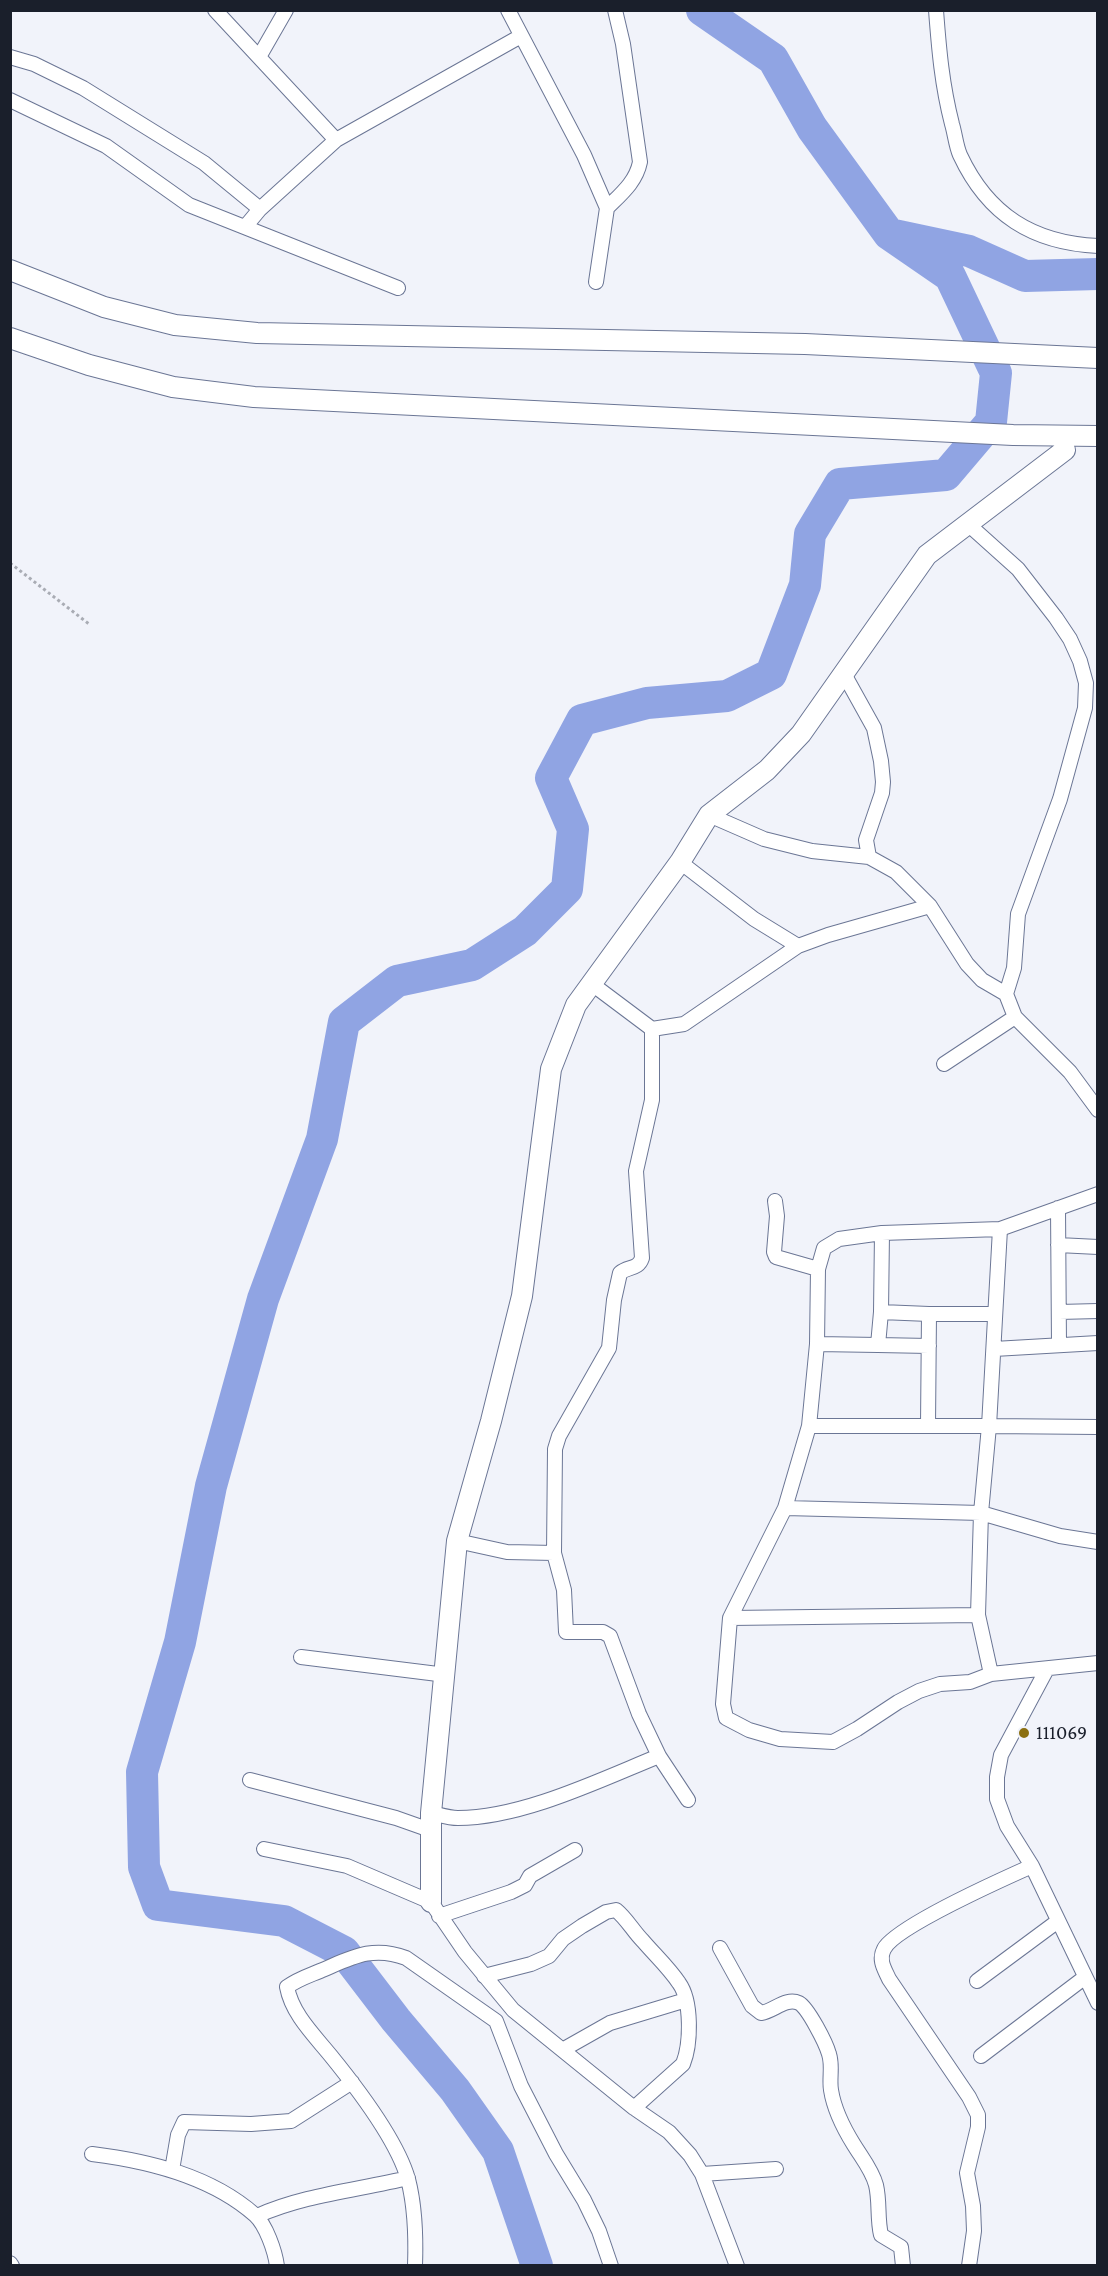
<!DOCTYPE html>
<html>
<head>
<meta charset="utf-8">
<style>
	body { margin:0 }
	#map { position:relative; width:1108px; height:2276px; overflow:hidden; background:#f1f3fa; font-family:"Crimson Pro",serif }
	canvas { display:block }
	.frame { position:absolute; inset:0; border:12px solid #1a1f2b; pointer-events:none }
</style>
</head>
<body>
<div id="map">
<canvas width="1108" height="2276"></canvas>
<div class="frame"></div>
</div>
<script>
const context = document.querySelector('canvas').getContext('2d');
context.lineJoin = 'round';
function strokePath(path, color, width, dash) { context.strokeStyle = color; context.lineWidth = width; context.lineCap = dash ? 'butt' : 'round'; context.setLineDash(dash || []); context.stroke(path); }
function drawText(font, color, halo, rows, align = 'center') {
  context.font = font + ' "Crimson Pro",serif'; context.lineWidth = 4.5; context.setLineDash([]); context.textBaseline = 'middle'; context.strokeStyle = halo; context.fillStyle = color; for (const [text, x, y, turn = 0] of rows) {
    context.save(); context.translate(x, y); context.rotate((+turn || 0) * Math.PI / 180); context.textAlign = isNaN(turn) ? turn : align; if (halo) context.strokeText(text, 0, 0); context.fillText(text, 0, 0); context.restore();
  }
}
strokePath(new Path2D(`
	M702,10l71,49 39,69 77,106 80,17 56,25 73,-2
	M537,2266l-39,-115 -43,-61 -59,-70 -52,-68 -60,-31 -126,-16 -14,-38 -2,-95 38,-130 31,-156 52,-187 59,-160 22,-117 53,-41 75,-16 53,-34 42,-42 6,-60 -22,-51 31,-58 65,-17 80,-7 44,-22 34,-89 5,-51 30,-50 106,-9 45,-53 5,-49 -46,-97 -61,-42`), '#90a4e3', 32);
const street = new Path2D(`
	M215,10l121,130
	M508,10l76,145 23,53 -11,74
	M936,10c3,40 6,75 16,114 3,10 4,22 8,31 28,60 73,88 138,91
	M10,57l24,7 49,24 121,75 56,46
	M259,57l27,-47
	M10,100l96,46 83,59 209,83
	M607,208c14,-14 29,-26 33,-46l-17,-118 -8,-34
	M245,227l15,-18 76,-69 185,-104
	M969,525l49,44 38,49 14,21 10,22 6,22 -1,25 -25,91 -42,115 -4,54 -8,26
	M844,674l30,54 7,33 2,21 -1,11 -16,47 3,17
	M709,815l55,24 48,12 57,6 27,15 34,34 37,58 15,16 24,14 9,23 55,55 28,38
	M798,946l30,-11 102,-29
	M592,984l60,45 32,-5 114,-78 -44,-27 -74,-57
	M944,1064l71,-47
	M775,1201l2,15 -3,36 2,5 42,12
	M1058,1208l1,137
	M1000,1229l98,-35
	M882,1233l-1,79 48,2
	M1058,1245l40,2
	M1059,1312l39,-1
	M817,1344l61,1 3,-33
	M878,1345l51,1
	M994,1349l104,-6
	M928,1425l1,-111h66
	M785,1508l24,-82h180l11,-197 -118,4 -43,6 -15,9 -6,21 -1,75 -8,82
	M457,1541l50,11 47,1 1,-104 4,-13 50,-88 5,-48 6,-27c8,-7 18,-3 22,-15l-6,-87 16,-71v-71
	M554,1553l10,37 2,42h37l7,4 29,78 20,42 29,44
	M978,1615l-248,3 -7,86 3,14 23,12 31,9 53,3 24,-13 41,-27 21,-11 21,-7 30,-2 21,-8 107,-11
	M730,1618l55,-110 196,5 79,23 38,6
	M301,1657l145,18
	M1047,1669l-46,86 -4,22v22l10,27 25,40 66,137
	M991,1674l-13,-59 3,-102 8,-87 109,1
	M250,1780l146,38 34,12
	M431,1813c9,2 18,5 27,5 64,0 142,-38 201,-62
	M264,1849l83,17 84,36 34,50 48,58 121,98 35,24 21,23 12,19 35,92
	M439,1916l72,-24 14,-7 5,-9 45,-26
	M720,1948l32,58 9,7c13,-2 25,-16 38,-10 9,5 27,40 30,51 4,12 0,24 2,36 3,19 13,39 23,55 8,13 18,25 22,40 4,17 1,33 5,50l20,12 2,19
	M484,1976l47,-12 18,-8 14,-17 19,-13 24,-14 10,-2c11,9 17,21 27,31 12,14 26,27 36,42 13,18 12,61 4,81l-49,44
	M977,1981l81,-60
	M564,2049l46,-26 76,-23
	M981,2056l103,-78
	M92,2154c57,7 119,22 163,61 11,10 20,36 22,51
	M172,2170l6,-35 6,-13 67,2 40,-3 61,-39
	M702,2174l74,-5
	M257,2216c46,-21 101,-26 151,-38
	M10,2263l2,3
	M415,2266c1,-28 0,-60 -7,-87 -11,-39 -51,-91 -77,-123 -17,-21 -39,-42 -44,-69 11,-8 21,-11 33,-16 31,-13 52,-26 86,-13l90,63 25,65 35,68 28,46 15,31 12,35
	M969,2266l5,-35 -1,-25 -6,-33 11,-46v-12l-9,-18 -80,-118c-4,-9 -11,-19 -5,-30 11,-22 121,-71 148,-83`);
const secondary = new Path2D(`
	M10,270l94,37 71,18 82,8 548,11 293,14
	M10,338l79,27 84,22 81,10 759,38 85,1
	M431,1902v-89l26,-272 34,-120 31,-125 29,-227 25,-64 104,-143 29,-47 58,-45 34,-36 126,-179 138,-105`);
strokePath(street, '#6b7695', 16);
strokePath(secondary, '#6b7695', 22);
strokePath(new Path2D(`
	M10,563l79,61`), '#a9acb4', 3, [3, 3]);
strokePath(street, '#fff', 14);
strokePath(secondary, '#fff', 20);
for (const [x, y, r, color] of [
	[1024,1733,6,"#8b6f10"]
]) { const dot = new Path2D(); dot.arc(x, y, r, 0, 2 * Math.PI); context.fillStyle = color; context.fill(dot); strokePath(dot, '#f1f3fa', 2); }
drawText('20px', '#1a1f2b', '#f1f3fa', [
	["111069",1036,1733]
], 'left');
</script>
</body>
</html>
